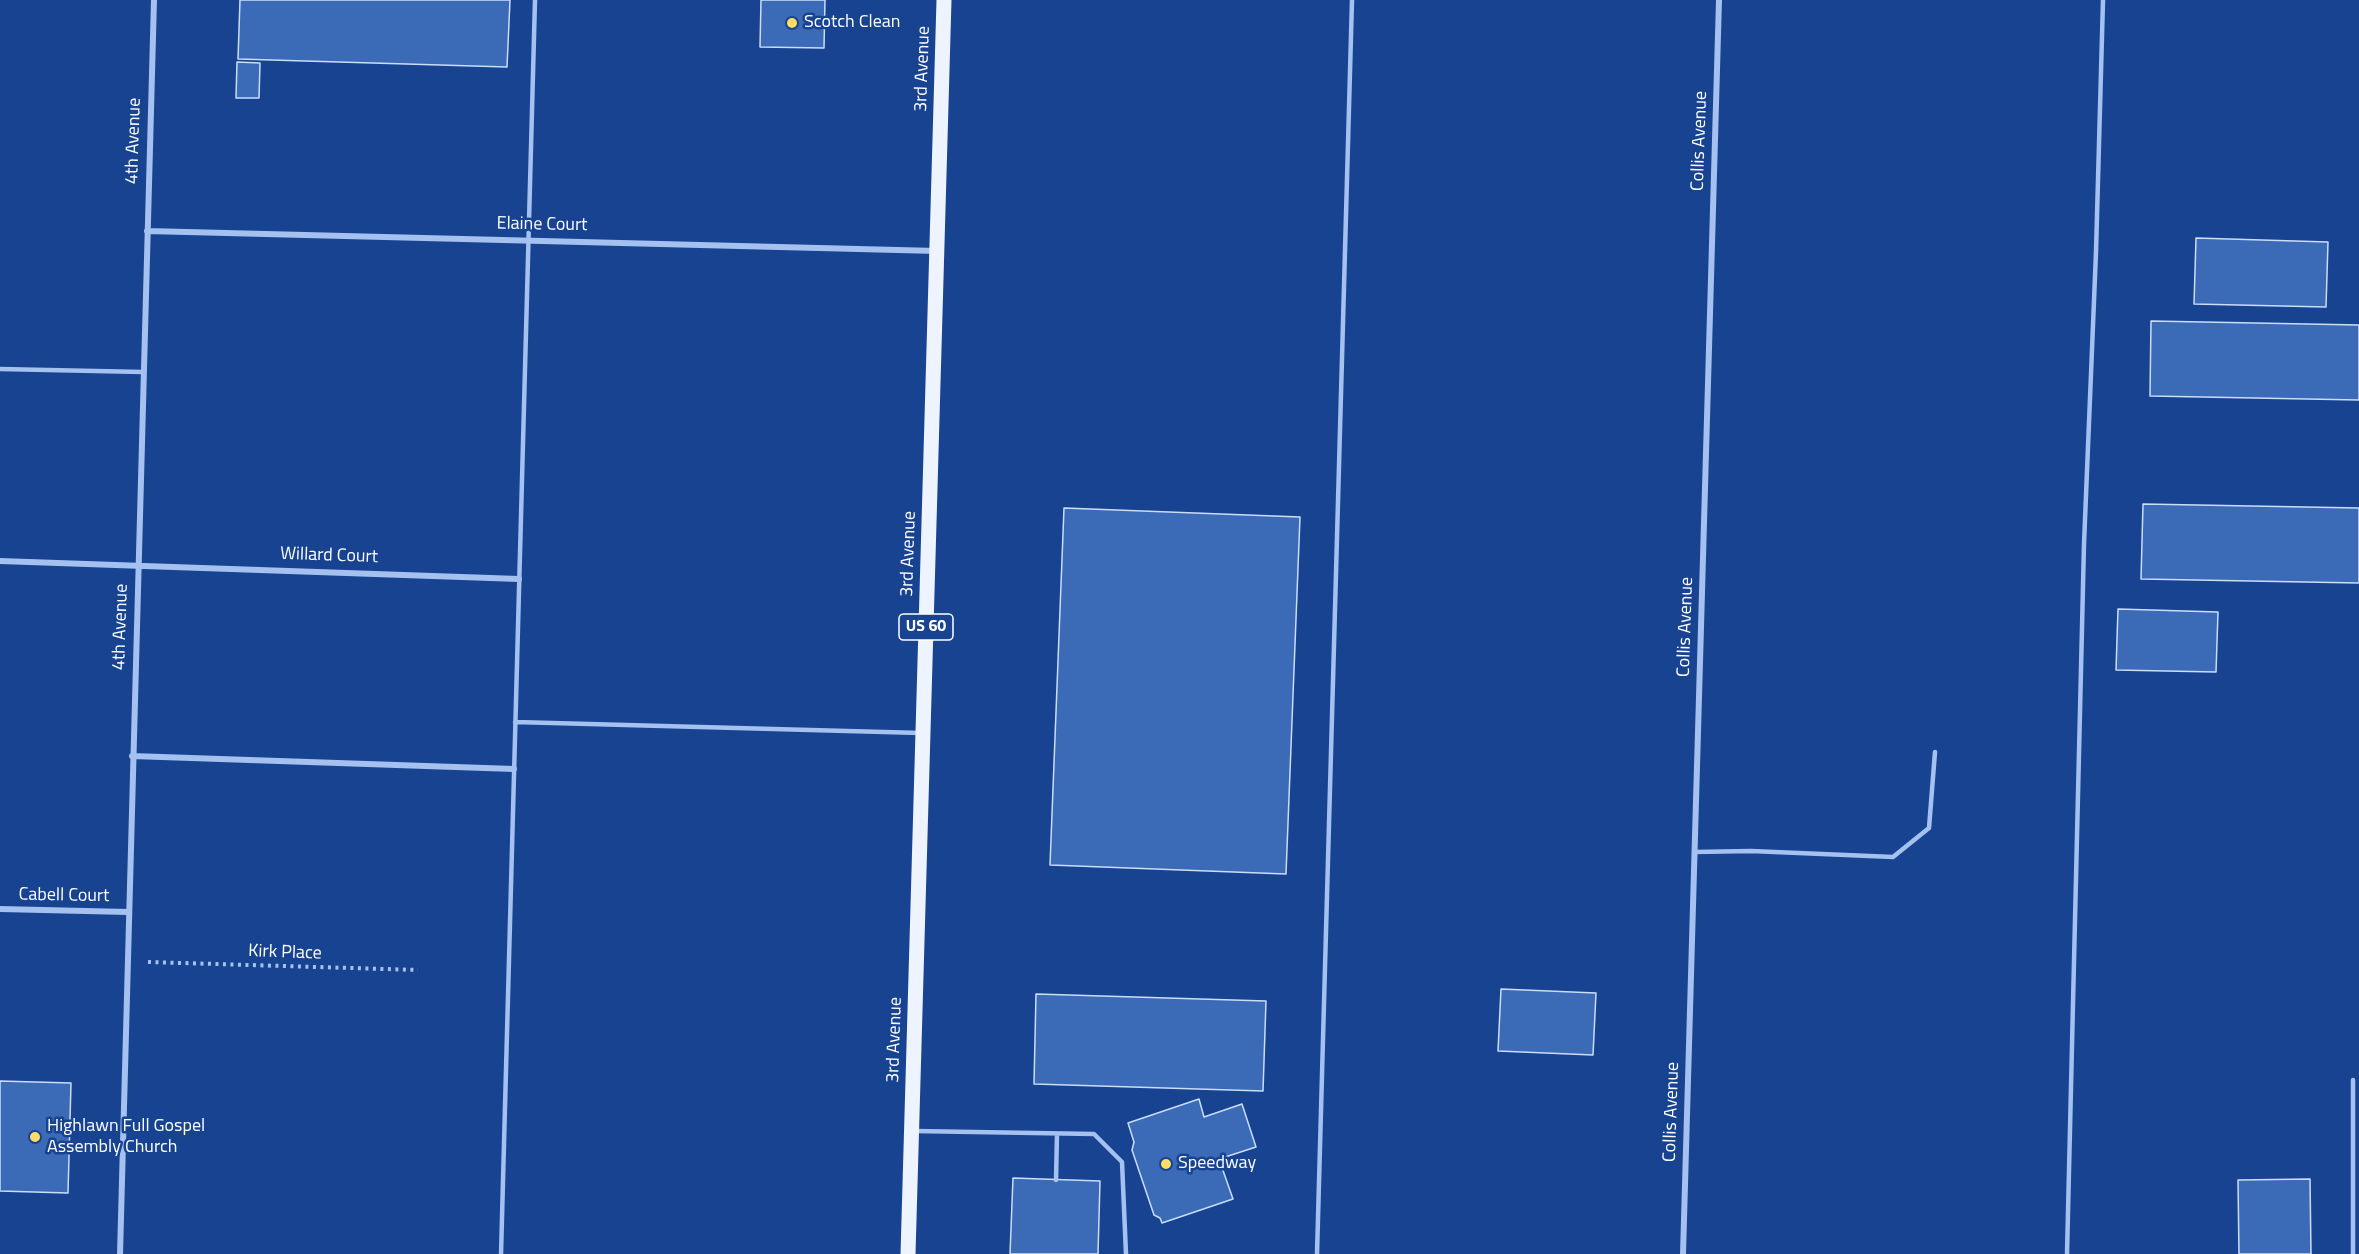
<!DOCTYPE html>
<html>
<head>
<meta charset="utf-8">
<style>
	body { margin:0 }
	canvas { display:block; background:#174391 }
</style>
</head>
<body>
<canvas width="2359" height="1254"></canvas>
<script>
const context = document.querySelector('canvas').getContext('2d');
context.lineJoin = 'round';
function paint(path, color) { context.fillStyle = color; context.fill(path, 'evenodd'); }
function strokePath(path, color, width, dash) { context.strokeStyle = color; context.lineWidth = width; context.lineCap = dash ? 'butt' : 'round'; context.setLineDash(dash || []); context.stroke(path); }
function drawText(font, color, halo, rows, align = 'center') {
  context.font = font + ' "Titillium Web",sans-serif'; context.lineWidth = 5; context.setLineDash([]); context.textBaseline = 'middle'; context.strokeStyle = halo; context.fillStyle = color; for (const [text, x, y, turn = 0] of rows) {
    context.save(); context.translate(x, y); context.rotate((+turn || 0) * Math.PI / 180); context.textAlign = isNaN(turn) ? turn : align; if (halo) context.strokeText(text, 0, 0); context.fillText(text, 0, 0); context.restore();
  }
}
const building = new Path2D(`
	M240,0h270l-3,67 -269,-8z
	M761,0h64l-1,48 -64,-1z
	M237,62l23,1 -1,35h-23z
	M2196,238l132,4 -2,65 -132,-3z
	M2151,321l208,4v75l-209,-4z
	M2143,504l216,4v75l-218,-4z
	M1064,508l236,9 -14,357 -236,-9z
	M2118,609l100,3 -2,60 -100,-2z
	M1501,989l95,4 -3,62 -95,-4z
	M1036,994l230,7 -3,90 -229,-7z
	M0,1081l71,2 -3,110 -68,-2z
	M1199,1099l5,18 38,-13 14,43 -37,12 14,40 -71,24 -2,-5 -6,-3 -22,-65 2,-8 -6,-19z
	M1013,1178l87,3 -2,73h-88z
	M2310,1179l1,75h-72l-1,-74z`);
paint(building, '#3b6ab7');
strokePath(building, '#cbddfb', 1.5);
strokePath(new Path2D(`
	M148,962l270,8`), '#a4c1f0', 4, [3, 4.5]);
strokePath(new Path2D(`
	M0,369l143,3
	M515,722l406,11
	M1694,852l57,-1 142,6 36,-29 6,-76
	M914,1131l180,3 28,28 4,92
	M1056,1180l1,-46
	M501,1254l34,-1254
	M1317,1254l35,-1254
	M2067,1254l17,-710 12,-292 7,-252
	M2353,1254v-174`), '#a4c1f0', 4.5);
strokePath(new Path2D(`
	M147,231l790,20
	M0,561l519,18
	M132,756l382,13
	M0,909l128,3
	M120,1254l34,-1254
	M1683,1254l36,-1254`), '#a4c1f0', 6);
strokePath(new Path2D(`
	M908,1254l36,-1254`), '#edf3ff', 15);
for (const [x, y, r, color] of [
	[792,23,6,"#ffdd63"],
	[35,1137,6,"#ffdd63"],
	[1166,1164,6,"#ffdd63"]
]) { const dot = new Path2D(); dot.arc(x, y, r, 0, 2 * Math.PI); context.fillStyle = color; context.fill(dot); strokePath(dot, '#174391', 2); }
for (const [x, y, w] of [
	[926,627,54]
]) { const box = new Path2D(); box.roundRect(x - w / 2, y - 13, w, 26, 4.5); context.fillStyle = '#174391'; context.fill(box); strokePath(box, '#fff', 1.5); }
drawText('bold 16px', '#fff', null, [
	["US 60",926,627]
]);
drawText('18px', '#fff', '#174391', [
	["Scotch Clean",804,23],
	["Highlawn Full Gospel",47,1127],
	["Assembly Church",47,1148],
	["Speedway",1178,1164]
], 'left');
drawText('18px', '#fff', '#174391', [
	["3rd Avenue",923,69,-88],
	["4th Avenue",134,141,-88],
	["Collis Avenue",1700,141,-88],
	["Elaine Court",542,225,1],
	["3rd Avenue",909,554,-88],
	["Willard Court",329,556,2],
	["4th Avenue",121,627,-88],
	["Collis Avenue",1686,627,-88],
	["Cabell Court",64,896,1],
	["Kirk Place",285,953,2],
	["3rd Avenue",895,1040,-88],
	["Collis Avenue",1672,1112,-88]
]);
</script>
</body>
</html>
